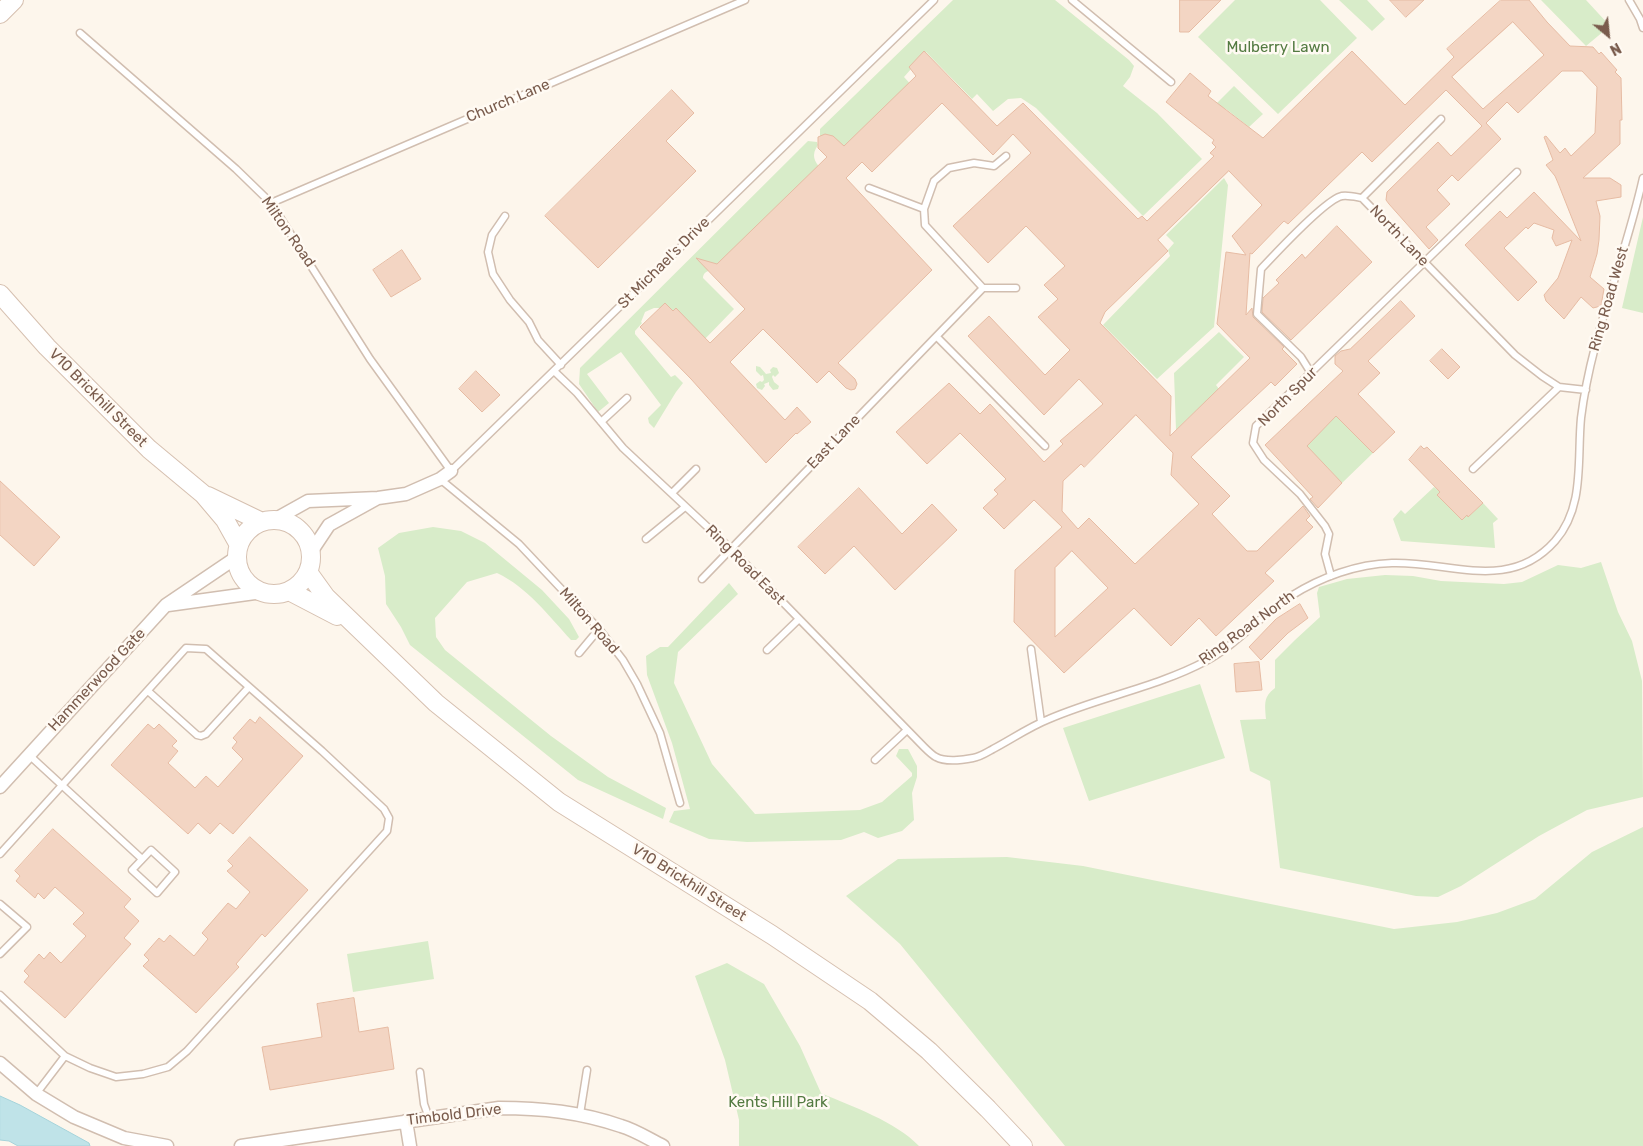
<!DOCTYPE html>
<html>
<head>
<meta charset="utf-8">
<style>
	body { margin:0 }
	#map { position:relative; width:1643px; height:1146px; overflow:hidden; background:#fdf6ec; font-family:Rubik,sans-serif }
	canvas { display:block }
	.north { position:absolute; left:1583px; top:10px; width:50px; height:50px; -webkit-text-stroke:4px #fffaf3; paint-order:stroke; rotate:152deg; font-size:14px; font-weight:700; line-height:20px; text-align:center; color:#7a5c4d }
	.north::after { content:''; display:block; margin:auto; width:18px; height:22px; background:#7a5c4d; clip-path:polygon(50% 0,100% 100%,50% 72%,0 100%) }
</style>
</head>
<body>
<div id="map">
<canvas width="1643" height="1146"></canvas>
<div class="north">N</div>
</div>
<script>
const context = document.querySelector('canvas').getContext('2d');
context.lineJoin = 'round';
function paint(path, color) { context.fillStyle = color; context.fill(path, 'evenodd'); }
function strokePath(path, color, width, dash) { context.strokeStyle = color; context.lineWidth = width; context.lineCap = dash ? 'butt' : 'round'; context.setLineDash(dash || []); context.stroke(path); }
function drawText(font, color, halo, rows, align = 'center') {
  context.font = font + ' Rubik,sans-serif'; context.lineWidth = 5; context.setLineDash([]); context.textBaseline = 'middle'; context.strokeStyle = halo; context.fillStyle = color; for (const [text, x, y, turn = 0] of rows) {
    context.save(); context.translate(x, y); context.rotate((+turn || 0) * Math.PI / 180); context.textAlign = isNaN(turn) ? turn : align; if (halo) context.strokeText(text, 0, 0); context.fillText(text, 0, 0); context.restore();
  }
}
paint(new Path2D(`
	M953,0h102l74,60 5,6 -4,11 -7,9 34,27 45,46 -59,57 -107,-108 -15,-10 -13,1 -15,12 -16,-17 -5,5 -46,-47 -22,25 12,13 -68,67 -27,-18 -1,-3v-7z
	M1235,0h85l37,38 -79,76 -80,-77z
	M1339,0h28l18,19 -13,12z
	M1541,0h45l24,26 -24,20z
	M1234,86l29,28 -14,13 -23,-18 -11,-4z
	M808,141l9,1 1,3c-7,10 -4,16 3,24l-110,101c-4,1 -8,3 -8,8l31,31 -32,33 -37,-27 -6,-7h-5l-9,4 -4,10 1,1 -7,8v3l36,43 4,-2 8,8 -7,9 -22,36 -5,-5 -1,-5 13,-13 -40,-53 -34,22 22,29 -11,9 -19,-28 1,-16z
	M1224,178l4,7 -14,142 -57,52 -54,-54 67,-69 -2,-6 6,-7 -8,-8z
	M1643,217v96l-21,-5z
	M1219,332l25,25 -28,28 3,4 -43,41 -2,-57z
	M756,366l4,1 6,7 5,-1 -1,-3 3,-3 4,1 2,5 -4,4 -2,-2 -1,2 2,5 5,4 -1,3 -5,1 -4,-5v-3l-5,2 1,2 -3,4 -5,-2 -1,-4 4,-3 2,1 2,-2 -1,-5 -2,1 -5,-5z
	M1336,416l37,37 -31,30 -36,-37z
	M1434,487l6,5 -3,3 25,25 5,-5 2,1 14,-13 15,16 -5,4 2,25 -94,-7 -8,-22 8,-9 4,4z
	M433,527l28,4 24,12 57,47 27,29 10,18 -3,3h-5c-22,-24 -44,-53 -74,-67l-30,9 -32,36 1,19 9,13 106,86 57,41 58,31 -3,11 -85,-39 -168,-135 -9,-18 -15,-23 -1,-28 -7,-28 21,-15z
	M1601,562l17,50 14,29 10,40 1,116 -56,13 -48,26 -78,50 -23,11 -22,-1 -136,-28 -10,-87 -20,-10 -10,-51 26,-1c-1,-15 -3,-22 9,-31v-28l20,-20 25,-23 -3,-24 2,-6 28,-8 38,-4 28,1 28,5 63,3 18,-2 36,-17 23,3z
	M729,583l9,11 -60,58 -4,31 38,81 43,50 105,-4 22,-8 30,-26v-3l-16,-17 3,-7h9l9,17v11l-5,16 2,27 -12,11 -24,7 -14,-6 -23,8 -94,2 -38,-3 -40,-17 5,-11 16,-2 -18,-66 -25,-68 -1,-19 14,-9h8z
	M1200,684l25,74 -136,43 -26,-73z
	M1643,827v319h-578l-165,-202 -54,-48 52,-37 109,-2 76,9 311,63 63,-7 40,-9 38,-14 57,-47z
	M428,941l6,38 -81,13 -6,-38z
	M727,963l37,21 36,62 21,47c32,14 74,28 98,53h-180v-26l-14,-60 -30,-84z`), '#d8ecc9');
const water = new Path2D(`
	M0,1096l20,9 69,38 1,3h-72l-9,-5 -9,-1z`);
paint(water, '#bfe3e8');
strokePath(water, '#a5d3da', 1);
const building = new Path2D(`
	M1180,0h41l-32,32h-9z
	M1390,0h34l-18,17z
	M1501,0h28l18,22 23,24 23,1 6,7 2,-2 16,18 -2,2 6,6 1,42h-2v24l-37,34h27l11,7v12l-25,4 4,15 -1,24 -2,14 -7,23 14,12 -3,17 -8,2 -12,-11 -17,22 -18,-18 -2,-6 14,-17 14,-38 -16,6 -4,-8 2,-8 -20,-7 -6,6 -2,-2 -22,21 33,34 -19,19 -53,-56 35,-34 7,7 27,-26 47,49 -23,-58 -3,-7 -9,-11 7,-5 -9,-23 2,-1 14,17 5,-5 6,8 24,-23 2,-46 -15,-16h-20l-44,42 -11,-11 -21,21 15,16 -43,42 -6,-6 -15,15 13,14 -24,23 12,13 -9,9 -40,-45 -3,-4 1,-8 51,-50 13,14 31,-30 -36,-36 -74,72 -10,-10 -74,72 -4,-3 -32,33 -2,-1 -4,62 6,-7 1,9 31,30 -2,2 15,15 -22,22 -4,-4 -80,75 39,39 -18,18 35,37h10l46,-45 7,10 -4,4 7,7 -48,46 9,8 -58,55 -17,-18 -28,28 -37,-38 -70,65 -50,-51 1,-52 47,-43 -28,-27 -30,29 -21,-21 15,-14 -4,-4 12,-11 -46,-46 -33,31 -31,-32 53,-49 31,31 10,-10 54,58 19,-18 -3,-3 43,-37 -24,-25 -35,36 -76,-79 21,-20 56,59 25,-25 -32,-33 20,-18 -14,-14 21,-19 -39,-40 -38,37 -35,-37 78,-73 -18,-19 -20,21 -51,-52 -70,69 -10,-10 -16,16 86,92 -94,93 17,16 2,5 -2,5 -4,1 -5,-2 -17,-17 -12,12 -54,-54 -33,33 55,58 12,-13 14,15 -14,12 -1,-1 -30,30 -75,-84 -51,-52 25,-24 8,8 3,-3 34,35 35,-34 -49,-51 21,6 110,-107 -9,-9v-11l7,-3 8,2 11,10 72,-70 -7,-9 15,-16 73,75 26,-23 115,116 4,-3 5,5 67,-65 -4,-3 6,-6 -4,-4 2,-3 -48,-38 24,-29 21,18 -3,5 55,42 89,-87 53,54 49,-48 -7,-8zM1513,22l31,33 -61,54 -31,-32zM1229,171l33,34 -30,31 14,19 -20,-3 -9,72 33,34 -80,78 1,-40 -71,-73 5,-11 63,-61 -10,-11zM1136,415l37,38 -2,22 28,29 -64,60 -46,-46 -11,11 -16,-18 1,-30 18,-17 3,3zM1072,551l36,37 -53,49v-69z
	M672,90l22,23 -28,28 30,30 -98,97 -53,-52z
	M1337,226l35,36 -81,78 -29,-28 1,-14 16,-15 -3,-3 26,-26 3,4z
	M402,250l19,29 -30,18 -18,-27z
	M1401,301l14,15 -47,45 12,12 -22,21 37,38 -22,21 -37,-37 -29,30 35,37 -24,25 -8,-9 3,-2 -48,-52 78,-74 -8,-7v-8l6,-5 9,-2z
	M1442,349l18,18 -12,12 -18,-18z
	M476,371l24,24 -18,17 -23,-23z
	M1421,446l3,3 3,-2 56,56 -15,14 -1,-2 -5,5 -25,-25 3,-3 -31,-32z
	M0,481l60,56 -26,29 -34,-31z
	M859,488l43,46 30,-30 25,26 -62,60 -41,-44 -29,28 -27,-27z
	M1300,604l8,14 -20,15 -27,27 -12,-13 27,-28z
	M1259,662l3,28 -26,2 -2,-28z
	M260,717l43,39 -70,78 -13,-11 -10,11 -12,-11 -10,11 -77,-69 37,-41 6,5 5,-5 18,17 -5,5 6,5 -10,12 27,25 11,-12 12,11 25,-28 -11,-11 5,-6 -4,-4 17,-19 5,4z
	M53,829l78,70 -7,8 15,14 -15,17 7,6 -66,74 -41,-36 5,-6 -5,-5 15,-17 5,5 6,-7 11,11 25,-27 -13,-12 11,-11 -29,-26 -11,12 -6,-6 -3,5 -19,-17 4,-5 -5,-5z
	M250,837l58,53 -43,47 -3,-3 -26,30 3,3 -43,46 -53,-47 6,-6 -5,-5 15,-17 5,4 6,-7 24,21 14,-17 -6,-6 26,-30 8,6 14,-17 -23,-21 6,-5 -5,-5z
	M354,998l5,34 29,-5 6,42 -124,21 -8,-43 60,-10 -5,-33z`);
paint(building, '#f3d5c3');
strokePath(building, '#e6bba3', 1);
const lane = new Path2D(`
	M1072,0l99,82
	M1629,0l11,19 3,9
	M80,33l156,136 35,34 99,156 81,112 483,-471
	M1006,156l-12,10 -20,-3 -25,5 -15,13 -10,28 1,16 58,63h33
	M869,188l55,21
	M1362,198l79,-79
	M271,203l474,-203
	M505,216l-13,19 -4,17 5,22 17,26 19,22 9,18 23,25
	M937,337l108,109
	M554,371l23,22 46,55 108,101 193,198c3,3 8,8 12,10 9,5 27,3 37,1 7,-1 13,-5 20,-9 19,-10 36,-22 56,-30 51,-22 108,-32 157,-58 29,-15 55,-46 85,-65 30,-19 66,-32 101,-33 58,-2 117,30 163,-22 30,-34 22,-81 26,-123 10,-82 44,-159 62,-240
	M1311,373l-10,-16 -44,-43 4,-45c14,-15 65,-70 81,-73 6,-1 14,1 20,2l153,157 27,21 17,11 27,3
	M601,422l26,-24
	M1473,469l86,-82
	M440,479l79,65 80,85 24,31 14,24 23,49 20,70
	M672,493l24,-24
	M646,539l39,-32
	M1331,576l-6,-22 4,-20 -4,-8 -25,-32 -36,-34 -11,-17 3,-17 261,-254
	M702,579l281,-291
	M1031,649l10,73
	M767,650l32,-31
	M579,653l20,-24
	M148,691l49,44 4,1 5,-2 43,-47
	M28,754l114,105
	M875,760l32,-30
	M151,850l24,22 -18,21 -25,-23z
	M0,854l186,-206 20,1 116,102 62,58 5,9 -2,13 -200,220 -19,16 -25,7 -27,3 -26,-9 -25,-12 -65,-61
	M0,904l27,23 -27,27
	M420,1072l4,32 5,14
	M36,1094l29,-38
	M580,1114l7,-44`);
const street = new Path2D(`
	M274,520l34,-19 70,-3 28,-4 34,-15 11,-8
	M311,552l18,-27 47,-26
	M168,605l94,-13
	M0,787l166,-182 71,-48
	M0,1063l36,31 38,23 50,21 43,8
	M406,1121l4,25
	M241,1146l258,-38c43,0 81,4 122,18 14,4 28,13 42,20`);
const secondary = new Path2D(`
	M0,14l14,-14
	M0,294l47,53 102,102 54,45 22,26 14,25
	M208,496l54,26
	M237 557a37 37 0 1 1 74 0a37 37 0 1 1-74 0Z
	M308,572l18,25 110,106 123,99 213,133 98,66 59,50 59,58 35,37
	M289,591l48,25`);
strokePath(lane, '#d1beb0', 9);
strokePath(street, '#d1beb0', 15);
strokePath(secondary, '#d6c0b0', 20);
strokePath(lane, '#fff', 6);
strokePath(street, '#fff', 12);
strokePath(secondary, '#fff', 18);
drawText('15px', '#537a41', '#fffaf3', [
	["Mulberry Lawn",1278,48],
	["Kents Hill Park",778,1103]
]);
drawText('15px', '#7a5c4d', '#fffaf3', [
	["Church Lane",508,101,-23],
	["Milton Road",288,232,55],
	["North Lane",1399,236,46],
	["St Michael's Drive",664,263,-45],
	["Ring Road West",1609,299,-74],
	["North Spur",1288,397,-45],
	["V10 Brickhill Street",98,398,45],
	["East Lane",834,442,-46],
	["Ring Road East",745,565,45],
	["Milton Road",589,621,49],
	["Ring Road North",1247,628,-36],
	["Hammerwood Gate",97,680,-47],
	["V10 Brickhill Street",689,883,32],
	["Timbold Drive",454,1115,-7]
]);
</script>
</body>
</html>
